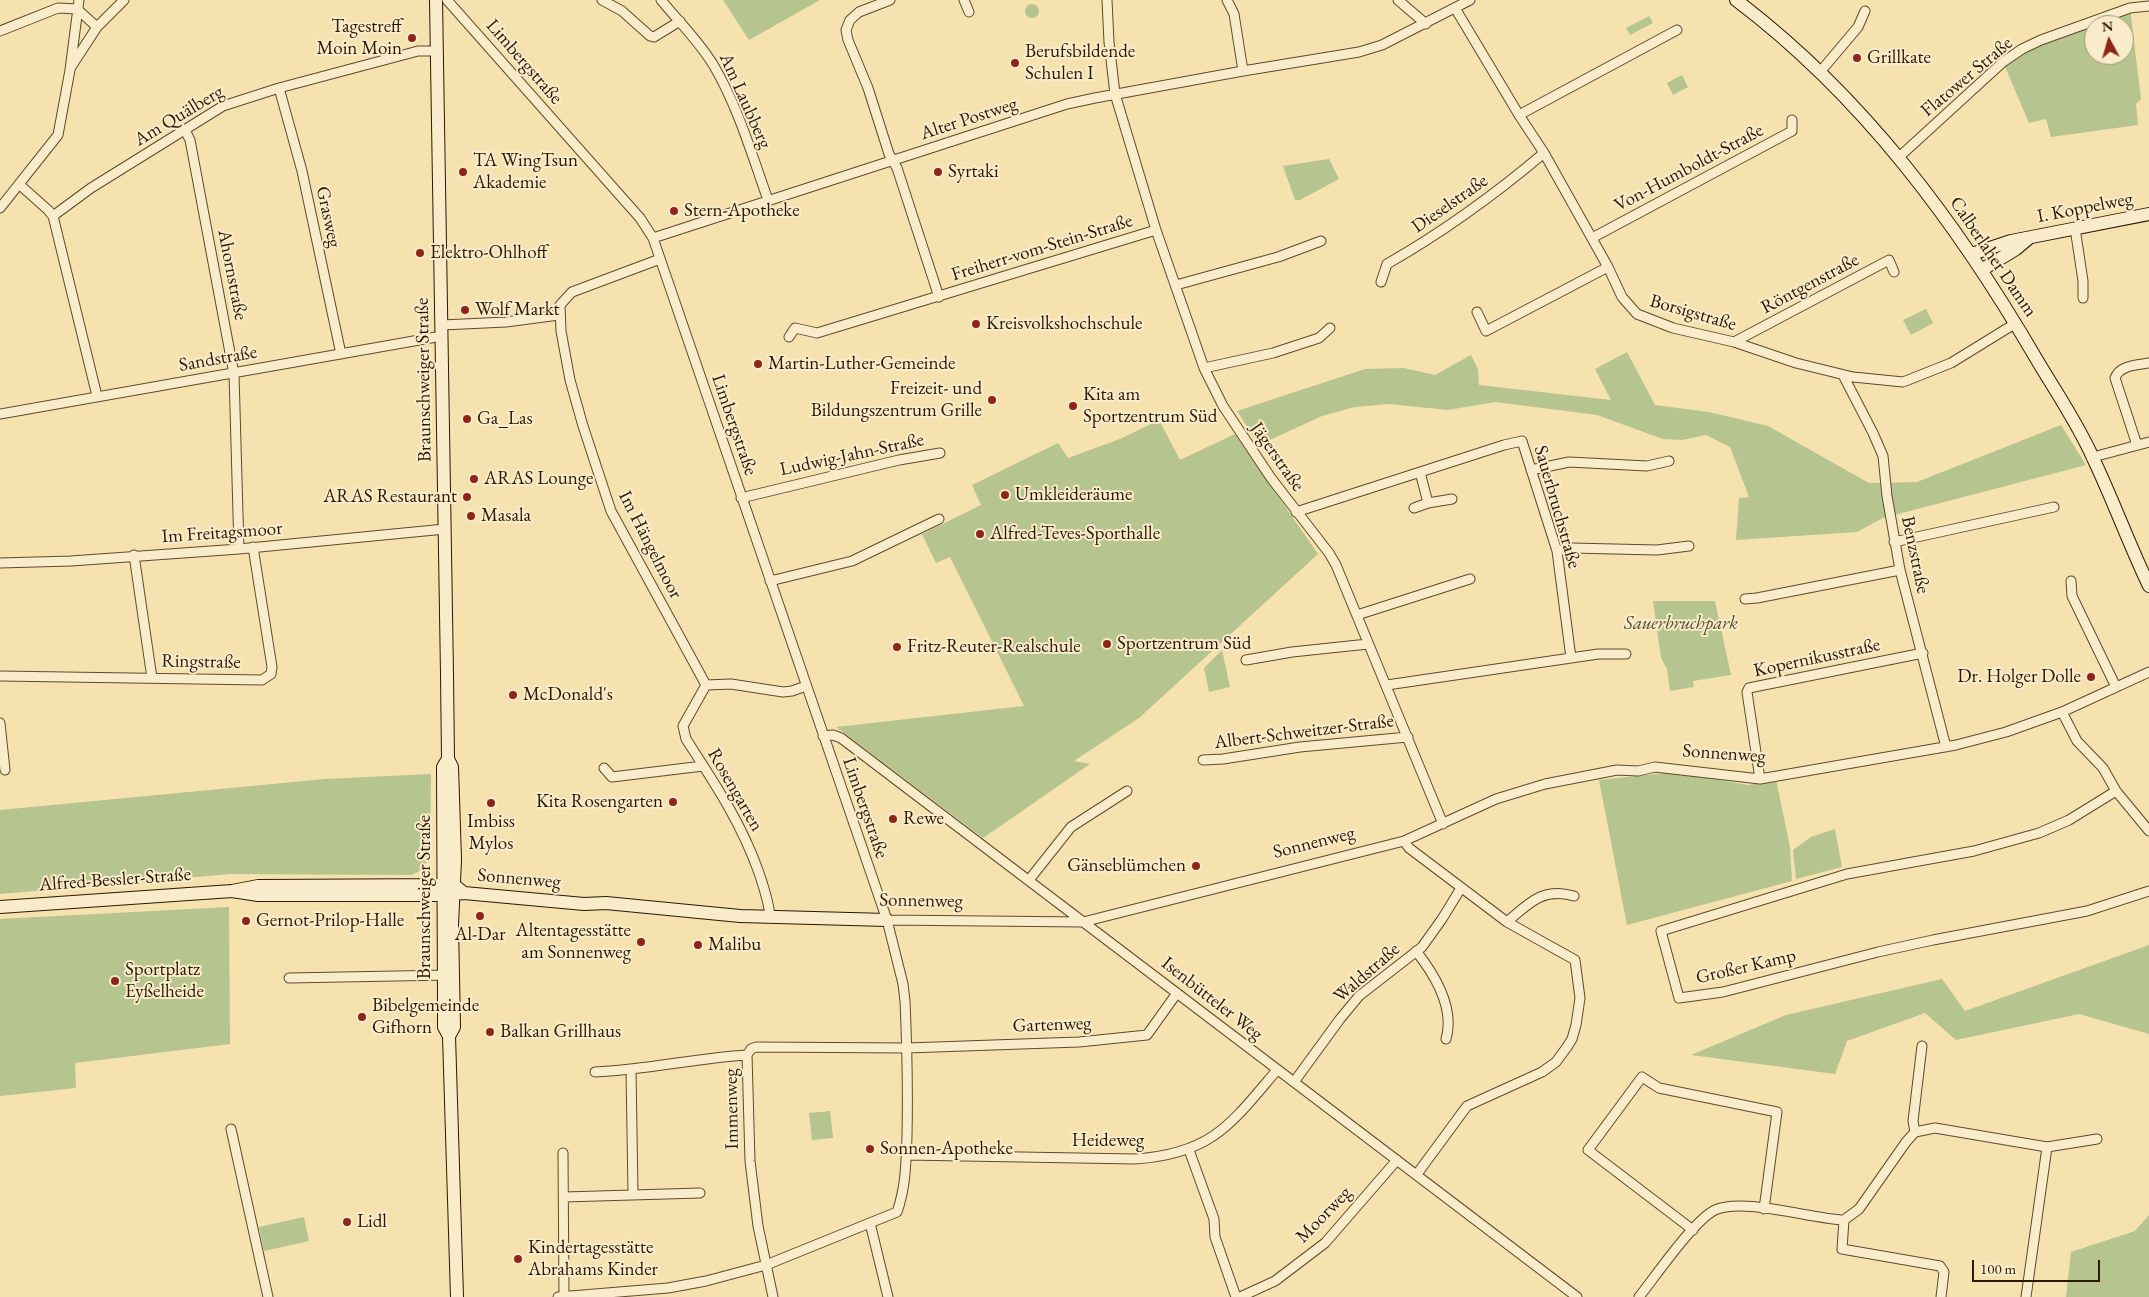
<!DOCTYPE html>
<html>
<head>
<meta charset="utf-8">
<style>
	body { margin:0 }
	#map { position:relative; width:2149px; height:1297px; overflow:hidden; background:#f5e2af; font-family:"EB Garamond",serif }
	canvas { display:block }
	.north { position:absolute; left:2084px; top:15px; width:50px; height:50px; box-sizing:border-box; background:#f8eccb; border:1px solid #a7977b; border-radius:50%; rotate:354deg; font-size:14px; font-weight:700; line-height:20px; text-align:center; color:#2d1802 }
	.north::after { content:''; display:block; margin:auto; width:18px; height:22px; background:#8f2418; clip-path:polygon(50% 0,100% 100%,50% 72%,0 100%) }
	.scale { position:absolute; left:1972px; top:1260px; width:128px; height:22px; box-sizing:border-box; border:2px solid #2d1802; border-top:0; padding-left:6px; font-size:15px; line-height:18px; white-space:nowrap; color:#2d1802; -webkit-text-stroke:4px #f8eccb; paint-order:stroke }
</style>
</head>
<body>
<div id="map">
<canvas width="2149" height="1297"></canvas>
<div class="north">N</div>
<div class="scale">100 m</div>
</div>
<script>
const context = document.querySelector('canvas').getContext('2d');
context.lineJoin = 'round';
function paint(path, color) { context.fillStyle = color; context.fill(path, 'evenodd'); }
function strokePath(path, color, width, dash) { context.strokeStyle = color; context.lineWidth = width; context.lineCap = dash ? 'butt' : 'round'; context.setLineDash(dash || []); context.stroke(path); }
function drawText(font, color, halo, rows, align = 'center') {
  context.font = font + ' "EB Garamond",serif'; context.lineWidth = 4; context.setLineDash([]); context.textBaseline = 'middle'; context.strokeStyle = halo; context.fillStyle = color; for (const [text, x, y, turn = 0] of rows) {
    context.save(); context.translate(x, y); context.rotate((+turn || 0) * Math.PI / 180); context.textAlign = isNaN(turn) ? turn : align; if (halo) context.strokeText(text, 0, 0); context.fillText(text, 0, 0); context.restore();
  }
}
paint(new Path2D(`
	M723,0h97l-71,40z
	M1025 11a7 7 0 1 1 14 0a7 7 0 1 1-14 0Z
	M2130,8l11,91 -5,5 2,21 -87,12 -5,-18 -17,4 -26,-61 19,-13zM2094,25h30v30h-30z
	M1649,16l4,7 -23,12 -4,-7z
	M1682,75l6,12 -15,8 -6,-12z
	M1329,159l10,20 -39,21h-5l-12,-34z
	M1926,309l7,14 -22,12 -8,-15z
	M1627,352l28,53 54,7 59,14 101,57 48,-1 144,-57 25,40 -203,53 -26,14 -121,8 3,-42 10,-1 -19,-50 -24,-12 -24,5 -19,-1 -66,-24 -102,-13 -47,8 -59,-6 -34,3 -33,9 -63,29 -22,-34 128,-42 39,-1 31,7 36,-20 7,14 1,16 132,15 -16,-31z
	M1159,420l21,40 55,-26 83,120 -179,164 -65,43 16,3 -107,74 -147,-111 188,-21 -74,-149 -14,6 -14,-29 59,-29 -9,-20 86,-42 10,15 52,-19z
	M1653,601h62l16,74 -38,6 1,6 -24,4 -3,-22 -6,-11z
	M1222,650l8,37 -21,5 -5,-24z
	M1674,772l74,13 28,-5 14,67 2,34 -165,44 -28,-145z
	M431,774l-1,85 -12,13 -7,3 -181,-1 -230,20v-84l325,-31z
	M1835,829l7,38 -46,12 -3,-29 18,-13z
	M229,907l1,137 -155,19 1,25 -76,8v-177z
	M2149,945v89l-70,-20 -123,26 -31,-27 -78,28 -12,33 -144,-19 95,-40 156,-36 23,32z
	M830,1111l3,27 -21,2 -3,-27z
	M2149,1215v82h-83l5,-45 64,-21z
	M304,1217l5,24 -45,10 -5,-24z`), '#b6c48f');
const street = new Path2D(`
	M447,0l193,218 13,20 234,682 16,64 2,17c2,45 3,90 2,135 -1,25 -1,51 -10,76l-131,53 -60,16 -38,7 -110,9
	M602,0l20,11 28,25 4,1 26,-16
	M661,0c18,22 38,41 53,66 24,41 38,89 54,134
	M890,0l-31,12 -9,8 -4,10 2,10 20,48 21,66 8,14 42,129
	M964,0l5,12
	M1107,0l2,42 6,52 41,136 48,138 19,38 48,72 58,75 7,12 107,259
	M1227,0l7,14 9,57
	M1398,0l28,24
	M1455,8l64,107 25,38 64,114 14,30 15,17 36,14 61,14 62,21 57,14 50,5 48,-19 65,-40
	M0,31l58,-23 19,1 20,18
	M71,67l26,-40 27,-27
	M1820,72l38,-45 7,-16
	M279,88l23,83 39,183
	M1519,115l158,-85
	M185,130l5,10 44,234 5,175
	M1898,158l105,-96 19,-13 19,-9 89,-32 19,-2
	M20,185l28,25 5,6 38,-28 132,-82 56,-18 139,-37h19
	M0,208l58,-73 12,-65 9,-70
	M53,216l44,180
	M2075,228l8,53v17
	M653,238l414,-134 28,-6 148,-27 116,-19 23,-7 88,-45
	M1592,238l200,-107v-11
	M660,259l-88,33 -12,13 1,26 9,49 13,46 28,85 95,174 25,-1 52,8 9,-1 14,-5
	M1381,282l6,-18c58,-33 106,-68 157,-111
	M1176,285l102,-28 43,-16
	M1477,312l9,19 122,-64
	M442,325l64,-3 53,-7
	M789,337l6,-9 22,5 339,-103
	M1734,342l155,-82 5,12
	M1204,368l69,-15 46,-15 11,-10
	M1843,375l30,58 10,23 4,40 13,74 46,177
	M0,414l442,-78
	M2137,445l-22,-67c5,-13 22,-13 34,-15
	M2093,457l56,-15
	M1531,470l38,-8 78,4 22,-5
	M1420,472l8,31 24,-4
	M741,498l158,-38 41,-7
	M1414,508l14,-5
	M1296,512l208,-67 18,-4 35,110 14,107 -184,27
	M1894,542l160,-35
	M1557,551l14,-3 86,2 32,-4
	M134,555l18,123
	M0,563l71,-2 168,-12 206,-20
	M770,581l82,-20 87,-42
	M2071,581l1,15 44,91
	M1745,599l12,-1 143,-28
	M1357,615l113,-36
	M1571,658l27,-4h28
	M1246,660l46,-8 76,-8
	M0,676l262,4 9,-6 1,-7 -19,-120
	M706,685l-23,41 3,13c29,45 55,83 73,134 5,15 10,29 11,44
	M2062,712l15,29 26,27 13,23 33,40
	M0,723l5,47
	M823,736l10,-1 8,3 736,559
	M1203,760l20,-1 77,-12 108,-10
	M604,768l8,9 91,-11
	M1760,779l-13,-87 2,-4 174,-35
	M2116,791l-47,29 -30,13 -65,18 -127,23 -186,57 18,67 44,-6 155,-40 55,-12 154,-29 62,-20
	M1404,841l5,7 98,74 68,38 5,38 -4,27 -4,14 -5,8 -11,15 -14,10 -75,34 -50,68
	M1029,880l42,-53 56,-36
	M887,920l196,2 321,-81 92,-42 49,-15 72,-14 21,1 17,-4 105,12 196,-34 50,-13 56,-20 87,-40
	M1507,922c22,-19 36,-35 67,-26
	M1416,951c19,24 39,57 30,88
	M289,978l160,-3
	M631,1070l2,123
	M595,1072c51,-2 101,-14 152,-17
	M1294,1082l46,-63 19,-23 63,-49 20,-28 19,-31
	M231,1129l37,168
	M1915,1132l-2,-11 9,-75
	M1189,1150l25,69 1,18 21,60
	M563,1153l1,144
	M906,1155l229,4c77,-5 96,-35 142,-89
	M564,1197l136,-4
	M1844,1220l-2,29 98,17 4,6 -3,25
	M870,1223l18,74
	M1693,1230l-105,-80 54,-73 17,11 118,24 -13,97
	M773,1297l-15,-71 -8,-65 -3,-106 4,-6 5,-2 151,1 172,-6 68,-7 30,-42
	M1240,1297l35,-16 50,-38 72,-83
	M1639,1297c16,-20 55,-77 76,-87 27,-13 97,9 129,10l15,-11 47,-67 9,-10 20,-4 112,19 50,-8
	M2026,1297l21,-150`);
const secondary = new Path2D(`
	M436,0l11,674 1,85 -5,8 1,233v27l5,9 8,261
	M1736,0c127,96 221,223 301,360 19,32 41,64 56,98 20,42 36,86 56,128
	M1972,254l39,-13 138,-27
	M1983,269l33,-20 12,-10
	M448,759l4,8 3,93 -3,65 2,102 -5,9
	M232,891l26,4h186l20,-2 120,11 22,-1 134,13 147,4
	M0,907l232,-16 26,-5 196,-1 10,8`);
strokePath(street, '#5f4a2d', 11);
strokePath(secondary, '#2d1802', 14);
strokePath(street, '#f8eccb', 9);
strokePath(secondary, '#f8eccb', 12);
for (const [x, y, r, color] of [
	[412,38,5,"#8f2418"],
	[1857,58,5,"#8f2418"],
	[1015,63,5,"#8f2418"],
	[463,172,5,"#8f2418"],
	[938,172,5,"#8f2418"],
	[674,211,5,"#8f2418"],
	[420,253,5,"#8f2418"],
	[465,310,5,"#8f2418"],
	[976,324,5,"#8f2418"],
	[758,364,5,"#8f2418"],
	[992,400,5,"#8f2418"],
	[1073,406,5,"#8f2418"],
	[467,419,5,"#8f2418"],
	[474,479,5,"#8f2418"],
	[1005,495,5,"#8f2418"],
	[467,497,5,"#8f2418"],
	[471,516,5,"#8f2418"],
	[980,534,5,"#8f2418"],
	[1107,644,5,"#8f2418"],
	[897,647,5,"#8f2418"],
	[2091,677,5,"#8f2418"],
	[513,695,5,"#8f2418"],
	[673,802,5,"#8f2418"],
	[491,803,5,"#8f2418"],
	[893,819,5,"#8f2418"],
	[1196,866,5,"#8f2418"],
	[480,916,5,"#8f2418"],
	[246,921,5,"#8f2418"],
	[641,942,5,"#8f2418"],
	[698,945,5,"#8f2418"],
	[115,981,5,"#8f2418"],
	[362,1017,5,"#8f2418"],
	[490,1032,5,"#8f2418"],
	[870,1149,5,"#8f2418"],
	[347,1222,5,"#8f2418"],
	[518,1259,5,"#8f2418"]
]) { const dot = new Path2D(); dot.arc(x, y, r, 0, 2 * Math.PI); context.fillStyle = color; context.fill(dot); strokePath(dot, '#f8eccb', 2); }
drawText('19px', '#2d1802', '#f8eccb', [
	["Tagestreff",402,27,"right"],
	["Moin Moin",402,49,"right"],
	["Berufsbildende",1025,52],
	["Schulen I",1025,74],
	["Grillkate",1867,58],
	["TA WingTsun",473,161],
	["Akademie",473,183],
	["Syrtaki",948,172],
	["Stern-Apotheke",684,211],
	["Elektro-Ohlhoff",430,253],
	["Wolf Markt",475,310],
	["Kreisvolkshochschule",986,324],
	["Martin-Luther-Gemeinde",768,364],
	["Freizeit- und",982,389,"right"],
	["Bildungszentrum Grille",982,411,"right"],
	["Kita am",1083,395],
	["Sportzentrum Süd",1083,417],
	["Ga_Las",477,419],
	["ARAS Lounge",484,479],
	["Umkleideräume",1015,495],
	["ARAS Restaurant",457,497,"right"],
	["Masala",481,516],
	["Alfred-Teves-Sporthalle",990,534],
	["Sportzentrum Süd",1117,644],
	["Fritz-Reuter-Realschule",907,647],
	["Dr. Holger Dolle",2081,677,"right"],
	["McDonald's",523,695],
	["Kita Rosengarten",663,802,"right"],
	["Rewe",903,819],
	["Imbiss",491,822,"center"],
	["Mylos",491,844,"center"],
	["Gänseblümchen",1186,866,"right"],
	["Gernot-Prilop-Halle",256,921],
	["Altentagesstätte",631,931,"right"],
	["am Sonnenweg",631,953,"right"],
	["Al-Dar",480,935,"center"],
	["Malibu",708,945],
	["Sportplatz",125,970],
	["Eyßelheide",125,992],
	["Bibelgemeinde",372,1006],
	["Gifhorn",372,1028],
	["Balkan Grillhaus",500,1032],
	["Sonnen-Apotheke",880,1149],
	["Lidl",357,1222],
	["Kindertagesstätte",528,1248],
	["Abrahams Kinder",528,1270]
], 'left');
drawText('19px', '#2d1802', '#f8eccb', [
	["Limbergstraße",524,62,49],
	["Flatower Straße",1967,77,-40],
	["Am Laubberg",745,101,66],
	["Am Quälberg",179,116,-31],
	["Alter Postweg",969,119,-18],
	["Von-Humboldt-Straße",1689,168,-28],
	["Dieselstraße",1450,204,-35],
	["I. Koppelweg",2085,208,-11],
	["Grasweg",328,217,78],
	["Freiherr-vom-Stein-Straße",1042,248,-17],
	["Calberlaher Damm",1993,257,56],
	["Ahornstraße",232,275,79],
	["Röntgenstraße",1810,284,-28],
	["Borsigstraße",1693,313,16],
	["Sandstraße",218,359,-10],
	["Braunschweiger Straße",424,380,-91],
	["Limbergstraße",734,425,71],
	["Ludwig-Jahn-Straße",852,455,-12],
	["Jägerstraße",1277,457,55],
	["Sauerbruchstraße",1557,507,74],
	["Im Freitagsmoor",222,533,-4],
	["Im Hängelmoor",650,545,63],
	["Benzstraße",1915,555,78],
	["Kopernikusstraße",1817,658,-12],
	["Ringstraße",201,662,1],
	["Albert-Schweitzer-Straße",1304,732,-7],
	["Sonnenweg",1724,754,4],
	["Rosengarten",735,790,60],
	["Limbergstraße",865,808,71],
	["Sonnenweg",1314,843,-14],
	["Sonnenweg",519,879,5],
	["Alfred-Bessler-Straße",115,880,-4],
	["Braunschweiger Straße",425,897,-90],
	["Sonnenweg",921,901,1],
	["Großer Kamp",1746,967,-13],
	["Waldstraße",1367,973,-41],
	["Isenbütteler Weg",1212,999,38],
	["Gartenweg",1052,1025,-2],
	["Immenweg",732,1109,-91],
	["Heideweg",1108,1141],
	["Moorweg",1324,1215,-46]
]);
drawText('italic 19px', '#564c2c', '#f8eccb', [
	["Sauerbruchpark",1681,624]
]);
</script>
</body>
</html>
